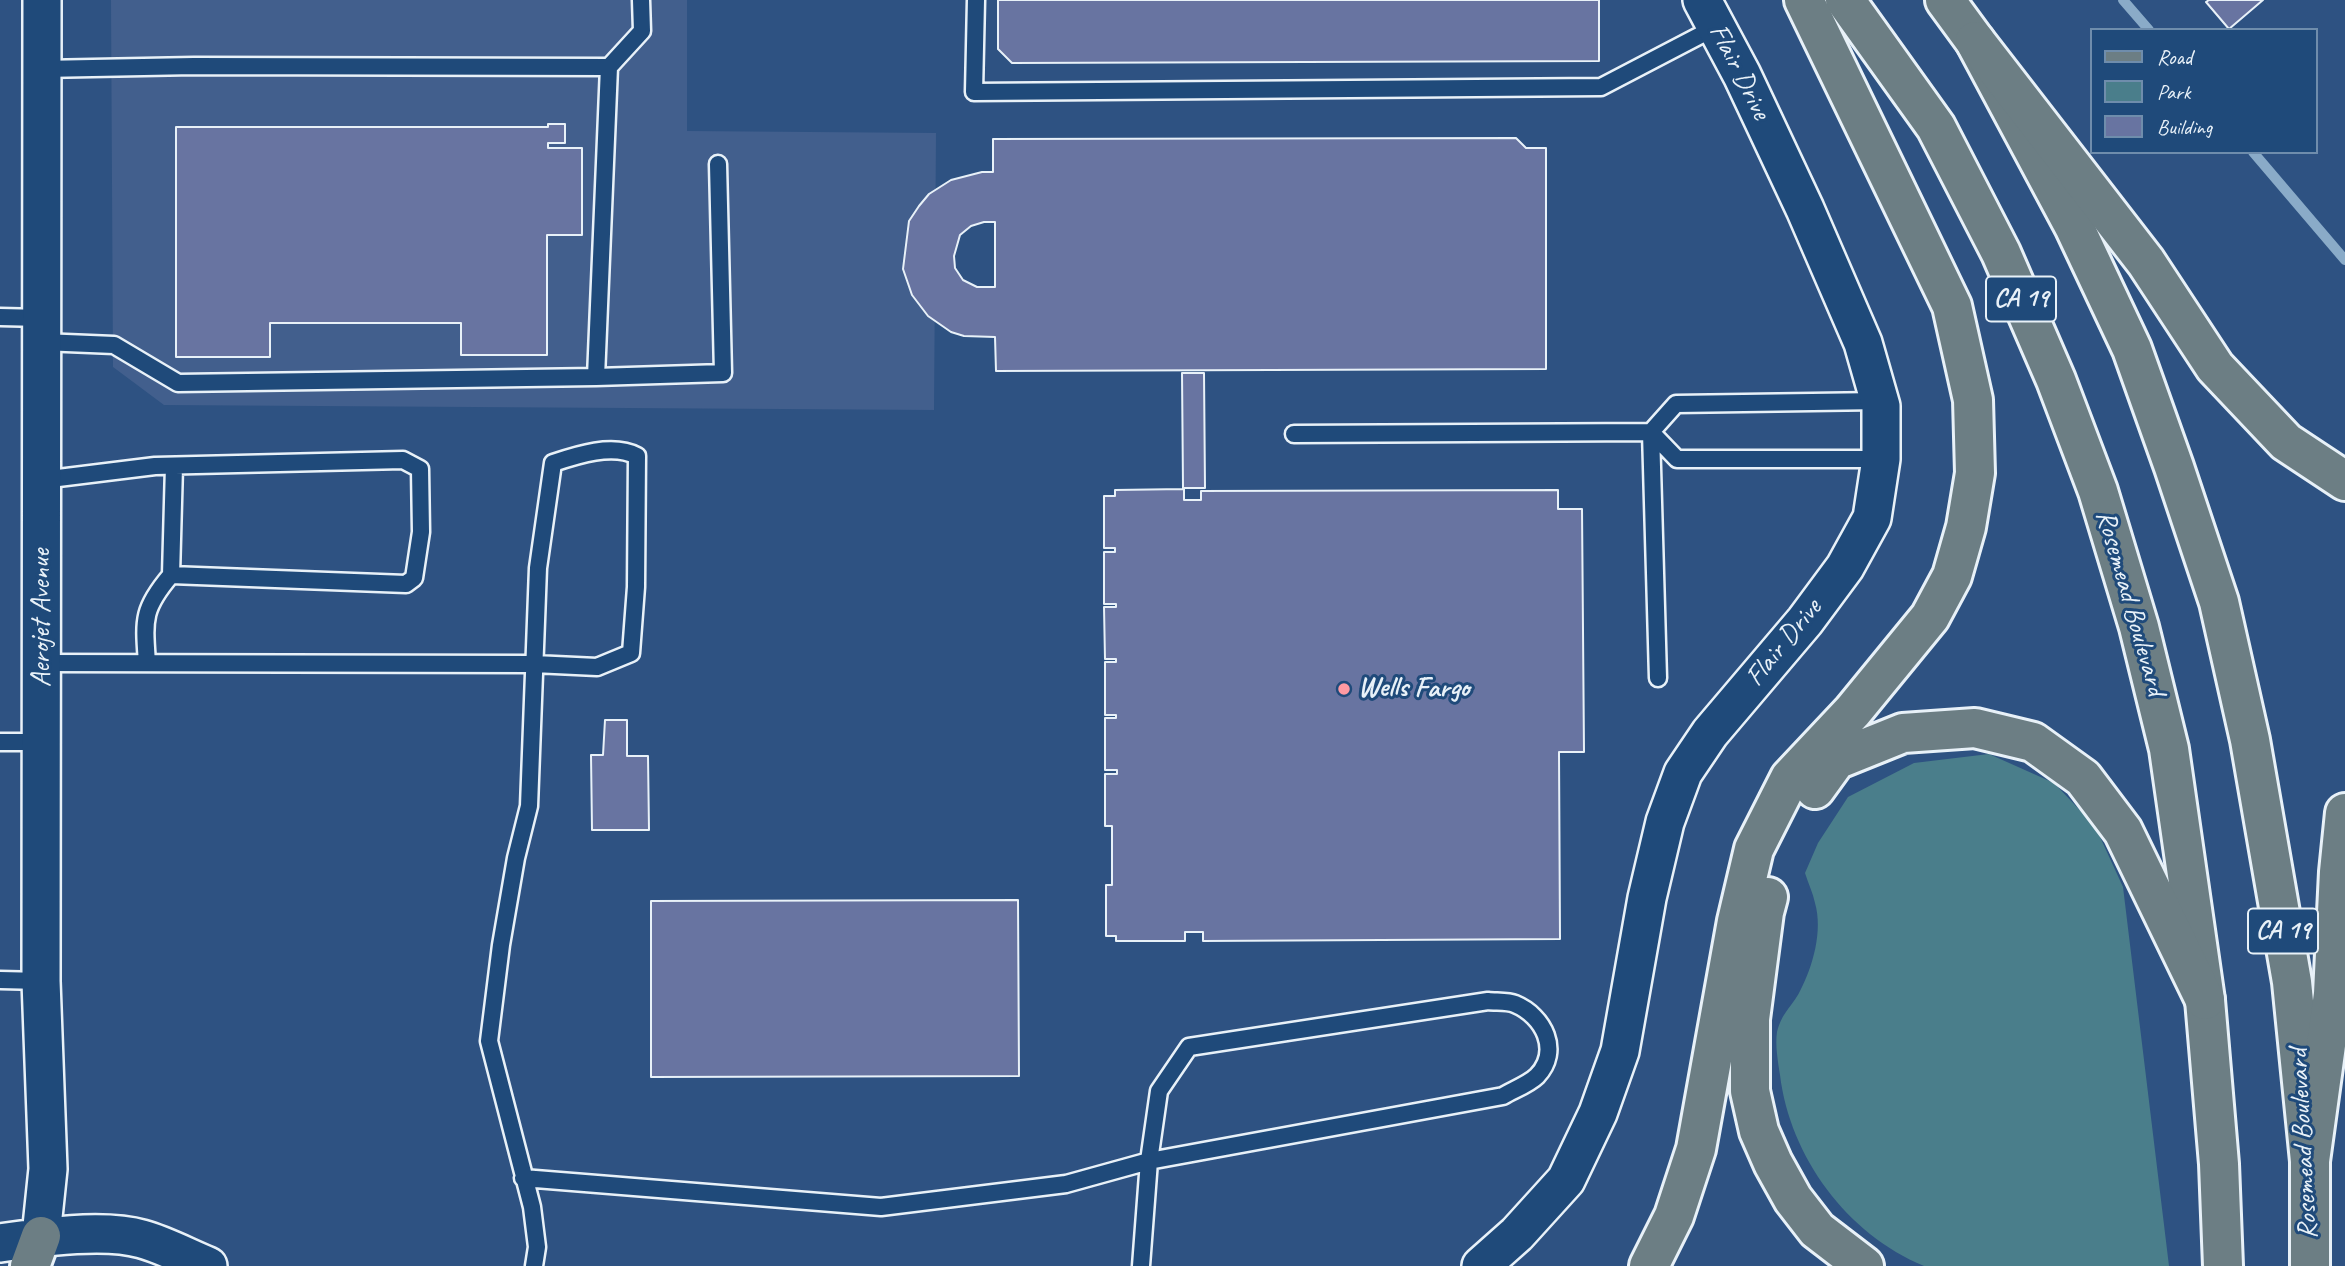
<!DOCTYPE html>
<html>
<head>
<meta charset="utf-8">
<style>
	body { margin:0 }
	#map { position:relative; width:2345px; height:1266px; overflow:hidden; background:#2e5282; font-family:Caveat,sans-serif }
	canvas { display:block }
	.legend { position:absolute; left:2090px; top:28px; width:228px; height:126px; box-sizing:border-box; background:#1f4a7a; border:2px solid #6f8dac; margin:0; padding:9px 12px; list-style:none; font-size:21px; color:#e8f1f8 }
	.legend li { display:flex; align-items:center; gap:14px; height:35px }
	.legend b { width:35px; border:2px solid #6f8dac }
</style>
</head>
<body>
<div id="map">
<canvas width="2345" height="1266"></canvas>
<ul class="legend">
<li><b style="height:9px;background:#6c7e84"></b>Road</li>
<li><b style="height:19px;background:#4a7e8b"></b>Park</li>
<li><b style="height:19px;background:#6874a1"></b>Building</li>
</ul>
</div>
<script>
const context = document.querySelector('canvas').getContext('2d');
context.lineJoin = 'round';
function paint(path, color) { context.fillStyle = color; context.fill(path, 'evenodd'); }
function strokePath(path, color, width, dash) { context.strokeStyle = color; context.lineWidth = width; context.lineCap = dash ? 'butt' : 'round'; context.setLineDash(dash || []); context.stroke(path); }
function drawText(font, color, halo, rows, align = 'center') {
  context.font = font + ' Caveat,sans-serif'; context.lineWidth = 6; context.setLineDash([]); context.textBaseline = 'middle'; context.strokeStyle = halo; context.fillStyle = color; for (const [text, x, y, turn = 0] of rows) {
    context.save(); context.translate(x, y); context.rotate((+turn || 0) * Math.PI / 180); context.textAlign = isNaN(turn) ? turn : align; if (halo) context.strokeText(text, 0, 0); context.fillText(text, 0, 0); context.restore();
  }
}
paint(new Path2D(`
	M111,0h576v131l249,2 -2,277 -770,-5 -51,-38z`), '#425f8d');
paint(new Path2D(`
	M1989,754l65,29 41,43 28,61 46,379h-245c-77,-32 -134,-109 -144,-191 -2,-13 -5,-30 -3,-43 5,-20 15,-25 23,-41 13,-25 23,-60 15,-88 -2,-10 -7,-20 -10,-30l13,-30 30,-46 66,-34z`), '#4a7e8b');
strokePath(new Path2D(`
	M2123,0l26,30
	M2253,152l92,108`), '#8aabc8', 10);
const building = new Path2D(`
	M998,0h601v61l-587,2 -14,-14z
	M2209,0h54l-34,29 -23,-27z
	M548,124h17v19h-17v5h34v87h-35v120h-86v-32h-191v34h-94v-230h372z
	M1516,138l10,10h20v221l-550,2 -1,-34 -31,-1 -13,-4 -23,-16 -16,-21 -9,-26 6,-48 10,-15 10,-12 22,-14 31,-8h11v-33zM984,222h11v65h-18l-14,-7 -8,-12 -1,-12 6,-21 11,-9z
	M1182,373h22l1,115h-22z
	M1184,489v11h17v-9l357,-1v19h24l2,243h-25l1,187 -357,2v-9h-18v9h-69v-5h-10v-51h6v-59h-7v-52h12v-4h-12v-52h11v-3h-11v-53h11v-3h-11l-1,-52h12v-3h-12v-52h11v-4h-11v-52h11v-6z
	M605,720h22v36h21l1,74h-57l-1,-75h12z
	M1018,900l1,176 -368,1v-176z`);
paint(building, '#6874a1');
strokePath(building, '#e8f1f8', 2);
const service = new Path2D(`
	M976,0l-2,92 627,-5 115,-60
	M42,69l152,-3 415,1 33,-36 -1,-31
	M0,317l42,1
	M42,342l72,3 64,38 418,-6 127,-4 -5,-209
	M596,377l13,-310
	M1880,401l-204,3 -25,28 26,27h204
	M1294,434l357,-2 7,246
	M42,480l113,-14 248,-6 17,9 1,63 -7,46 -8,6 -235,-9c-29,34 -27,45 -24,88
	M171,575l3,-109
	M42,663l492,1 63,3 34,-14 5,-66 1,-131c-24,-13 -60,-1 -84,7l-15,105 -9,238 -13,52 -15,87 -12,96 43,166 5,40 -3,19
	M0,742h42
	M0,980l41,1
	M523,1178l358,29 185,-23 83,-23 354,-65c10,-6 26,-12 34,-20 24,-25 7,-60 -22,-72 -7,-3 -19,-2 -27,-3l-299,46 -30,44 -10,70 -8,105`);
const tertiary = new Path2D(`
	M41,1236l7,-67 -7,-188 1,-981
	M0,1243c39,-6 104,-15 142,-4 22,6 44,18 66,27
	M1481,1266l36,-32 49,-54 32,-67 22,-62 27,-153 18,-76 18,-49 27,-40 95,-112 40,-54 27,-49 9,-59v-53l-18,-63 -58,-134 -63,-134 -40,-75`);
const primary = new Path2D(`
	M1845,0l91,127 65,126 55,127 42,111 41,136 30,122 36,251 14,164 4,102
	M1945,0l30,41 99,185 58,123 42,118 45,135 31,138 42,242 18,179v105`);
const motorway = new Path2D(`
	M1975,41l171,221 69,105 71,75 59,39
	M1815,789l21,-29 67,-27 72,-5 58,14 50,36 40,53 82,169
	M1768,897l-4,15 -14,107v72l9,40 14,32 20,36 24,31 47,36
	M2310,1161l23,-167 6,-122 6,-59
	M30,1266l11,-30
	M1649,1266l25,-50 22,-67 41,-228 17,-72 36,-71 63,-67 77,-94 22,-41 14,-49 9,-54 -2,-73 -21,-94 -148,-306`);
strokePath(service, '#e8f1f8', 21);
strokePath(tertiary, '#e8f1f8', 42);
strokePath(primary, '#e8f1f8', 44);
strokePath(motorway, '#e8f1f8', 44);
strokePath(service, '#1f4a7a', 16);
strokePath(tertiary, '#1f4a7a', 37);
strokePath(primary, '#6c7e84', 38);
strokePath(motorway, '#6c7e84', 38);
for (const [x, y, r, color] of [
	[1344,689,7,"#ff9aa2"]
]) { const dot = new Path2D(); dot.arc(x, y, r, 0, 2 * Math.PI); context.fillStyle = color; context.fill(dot); strokePath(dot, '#1f4a7a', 2.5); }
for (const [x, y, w] of [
	[2021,299,70],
	[2283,931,70]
]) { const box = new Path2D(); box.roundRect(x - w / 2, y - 22.5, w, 45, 5); context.fillStyle = '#1f4a7a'; context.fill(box); strokePath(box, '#e8f1f8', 2); }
drawText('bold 26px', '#e8f1f8', null, [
	["CA 19",2021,299],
	["CA 19",2283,931]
]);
drawText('28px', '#e8f1f8', '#1f4a7a', [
	["Flair Drive",1739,72,63],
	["Rosemead Boulevard",2130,603,74],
	["Aerojet Avenue",42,618,-90],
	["Flair Drive",1784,643,-51],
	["Rosemead Boulevard",2304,1144,-93]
]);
drawText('bold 28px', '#e8f1f8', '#1f4a7a', [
	["Wells Fargo",1358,689]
], 'left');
</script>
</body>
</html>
